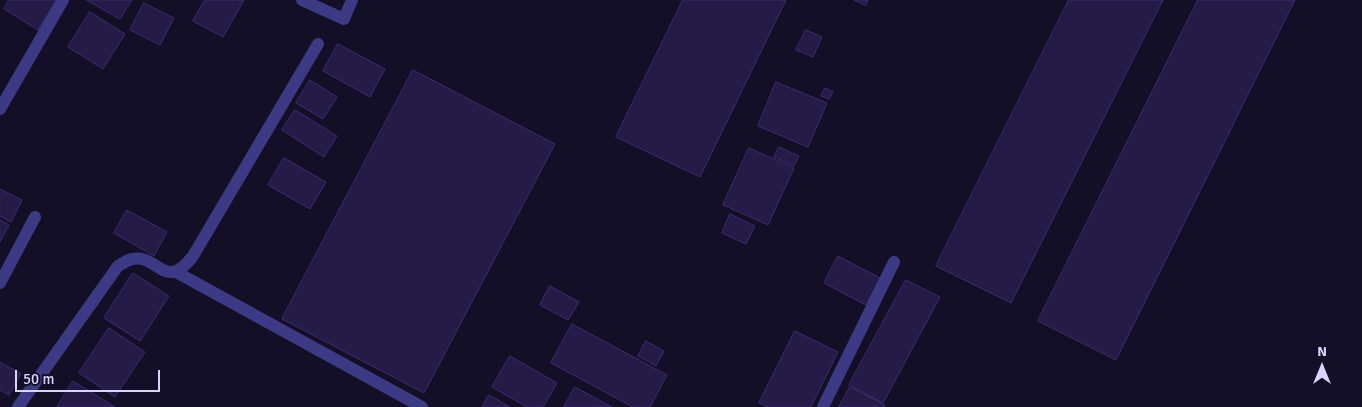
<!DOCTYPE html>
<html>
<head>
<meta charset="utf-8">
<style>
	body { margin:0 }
	#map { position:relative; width:1362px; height:407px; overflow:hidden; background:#130f26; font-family:Signika,sans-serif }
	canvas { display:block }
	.north { position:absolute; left:1297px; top:342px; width:50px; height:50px; -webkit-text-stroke:4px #130f26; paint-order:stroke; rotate:0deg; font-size:14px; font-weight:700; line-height:20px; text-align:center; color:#d9d4ff }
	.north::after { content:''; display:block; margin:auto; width:18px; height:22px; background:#d9d4ff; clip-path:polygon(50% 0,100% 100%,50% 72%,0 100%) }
	.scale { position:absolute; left:15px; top:370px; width:145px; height:22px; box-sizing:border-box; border:2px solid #d9d4ff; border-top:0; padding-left:6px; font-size:15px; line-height:18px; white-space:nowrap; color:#d9d4ff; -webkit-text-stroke:4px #130f26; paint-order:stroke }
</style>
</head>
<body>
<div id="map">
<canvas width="1362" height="407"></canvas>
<div class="north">N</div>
<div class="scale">50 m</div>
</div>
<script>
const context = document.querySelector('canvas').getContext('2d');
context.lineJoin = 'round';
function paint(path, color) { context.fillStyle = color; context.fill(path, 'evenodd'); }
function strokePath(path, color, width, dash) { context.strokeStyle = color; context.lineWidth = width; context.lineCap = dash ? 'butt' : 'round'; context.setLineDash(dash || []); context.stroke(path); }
const building = new Path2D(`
	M9,0h47l-18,30 -34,-21z
	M87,0h45l-12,19z
	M205,0h39l-21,37 -30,-16z
	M683,0h103l-86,177 -84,-40z
	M854,0h14l-2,5z
	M1069,0h94l-152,303 -75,-37z
	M1198,0h97l-179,360 -78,-39z
	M144,3l30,15 -14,27 -30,-15z
	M90,12l35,22 -22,35 -35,-22z
	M806,30l16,7 -9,20 -17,-7z
	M338,44l47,25 -15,28 -47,-26z
	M413,70l142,74 -131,249 -142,-74z
	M310,80l27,17 -14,22 -27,-16z
	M776,82l51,21 -19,44 -50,-21z
	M825,88l8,4 -4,7 -8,-3z
	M295,110l42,26 -13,21 -42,-27z
	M779,147l20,9 -5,10 -20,-9z
	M749,148l45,20 -26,57 -45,-20z
	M284,158l42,24 -16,27 -42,-24z
	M0,189l22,11 -11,22 -11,-6z
	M127,210l40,22 -13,24 -40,-23z
	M730,214l25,12 -9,18 -24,-11z
	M0,220l9,5 -9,17z
	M838,256l42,22 -14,27 -42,-22z
	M133,273l36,23 -29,45 -36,-23z
	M906,280l34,17 -57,106 -34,-18z
	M550,286l29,16 -11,18 -28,-15z
	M572,324l95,51 -17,32h-17l-82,-44z
	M109,328l36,24 -30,45 -36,-24z
	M795,331l43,21 -27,55h-43l-9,-4z
	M646,341l18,10 -8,15 -18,-10z
	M510,356l47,27 -14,24h-16l-35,-20z
	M0,362l21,12 -12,21 -9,-5z
	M73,381l42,26h-58z
	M575,387l37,20h-48z
	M850,387l35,18 -1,2h-45z
	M489,395l21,12h-28z`);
paint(building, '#241b47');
strokePath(building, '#3b2d73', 1);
strokePath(new Path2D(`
	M302,0l42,19 8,-19
	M0,109l63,-109
	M176,272l246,135
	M0,283l35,-66
	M18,407l100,-141c4,-2 9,-6 14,-7 27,-5 32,34 61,-3l125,-212
	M823,407l71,-145`), '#3d3a85', 12);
</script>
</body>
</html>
